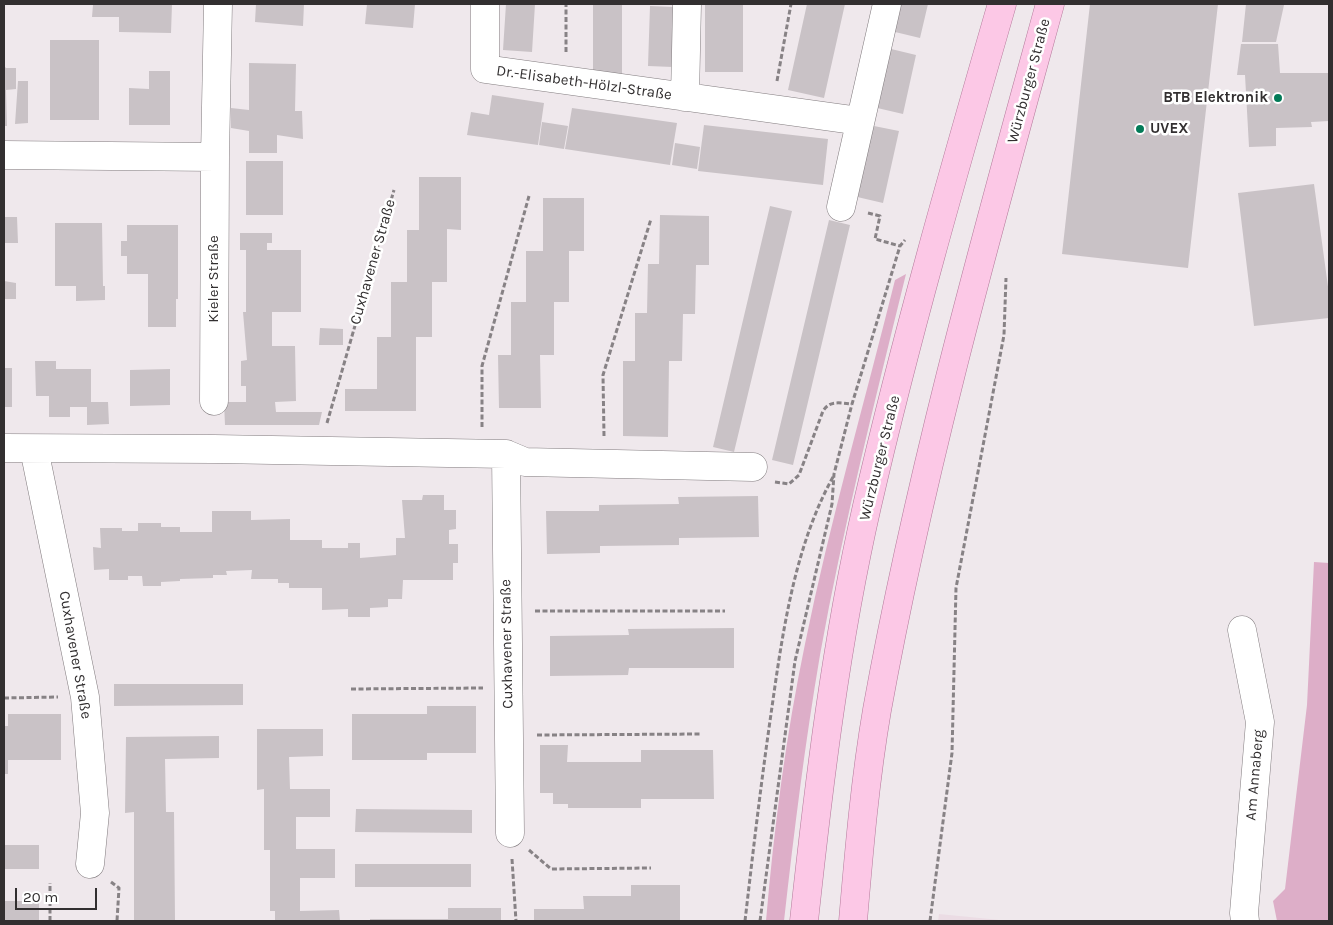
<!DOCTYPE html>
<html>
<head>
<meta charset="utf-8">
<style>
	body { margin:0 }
	#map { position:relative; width:1333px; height:925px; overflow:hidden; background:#efe8ec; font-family:Karla,sans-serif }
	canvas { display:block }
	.frame { position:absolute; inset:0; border:5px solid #322f30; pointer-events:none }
	.scale { position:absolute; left:15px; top:888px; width:82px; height:22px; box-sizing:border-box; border:2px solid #322f30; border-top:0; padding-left:6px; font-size:15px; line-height:18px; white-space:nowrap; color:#322f30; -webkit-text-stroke:4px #fff; paint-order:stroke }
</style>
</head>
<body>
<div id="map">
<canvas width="1333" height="925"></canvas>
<div class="frame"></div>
<div class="scale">20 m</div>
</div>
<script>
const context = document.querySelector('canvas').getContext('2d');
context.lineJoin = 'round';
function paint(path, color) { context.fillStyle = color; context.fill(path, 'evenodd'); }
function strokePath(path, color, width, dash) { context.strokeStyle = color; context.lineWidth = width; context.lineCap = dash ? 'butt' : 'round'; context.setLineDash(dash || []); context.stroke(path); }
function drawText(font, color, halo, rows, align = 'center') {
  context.font = font + ' Karla,sans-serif'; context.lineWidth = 5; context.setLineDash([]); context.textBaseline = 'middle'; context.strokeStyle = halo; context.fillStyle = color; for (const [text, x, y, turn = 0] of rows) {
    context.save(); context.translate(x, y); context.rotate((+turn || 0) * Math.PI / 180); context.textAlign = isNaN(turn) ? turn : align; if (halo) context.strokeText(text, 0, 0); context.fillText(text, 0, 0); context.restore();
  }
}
paint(new Path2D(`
	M939,914l71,7h-72z`), '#ebdce4');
paint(new Path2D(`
	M906,274c-31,126 -63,253 -86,381 -15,88 -26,177 -36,266h-18c8,-93 20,-186 39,-277 25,-123 60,-243 90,-364z
	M1314,562l15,1v358h-52l-4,-20 12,-12 22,-184z`), '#ddaec8');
paint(new Path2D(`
	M172,4l-1,29 -52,-1v-15h-27l1,-12z
	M256,4h48l-1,22 -48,-4z
	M367,4h48l-2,24 -48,-4z
	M506,4h29l-3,48 -29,-2z
	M593,4h29v70l-29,-1z
	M705,4h38v68h-38z
	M807,4h38l-21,94 -36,-8z
	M897,4h31l-8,34 -29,-7z
	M1090,4h128l-30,264 -126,-14z
	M1246,4l38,1 -8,37h-34z
	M650,6l24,1 -1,60 -25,-1z
	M50,40h49v80h-49z
	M1241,44h37l2,29h49v48l-18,1 1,5 -36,1v18l-27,1 -4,-72h-8z
	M887,48l29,7 -13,59 -30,-7z
	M249,63l47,1 -1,47h7l1,28 -26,-4v18h-28v-22l-18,-3v-20l18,2z
	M4,66l2,2h10v21l-10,1 1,36h-3z
	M149,71h21v54h-41v-37l20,1z
	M18,81h10v42l-13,1z
	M492,95l52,8 -6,42 -71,-10 4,-23 18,3z
	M572,108l105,15 -7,42 -105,-16z
	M542,122l26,4 -4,23 -25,-4z
	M704,125l124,14 -5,46 -125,-14z
	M869,125l30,6 -16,72 -30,-7z
	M675,143l25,4 -3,22 -25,-4z
	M246,161h37v54h-37z
	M419,177h42v53l-14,-1v53h-15v55h-16v74h-71v-22h32v-52h14v-55h16v-52h12z
	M1314,184l15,110v24l-75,8 -16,-133z
	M543,198h41v53h-15v51h-15v53h-14l1,53h-42l-1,-53h13v-53h15v-51h17z
	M770,206l22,5 -58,241 -21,-5z
	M660,215l49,1v49h-13l-1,49h-12l-1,47h-13l-1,76 -45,-1v-75h12v-48h12l1,-49h11z
	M4,217h13l1,26h-14z
	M829,220l21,5 -57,240 -21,-5z
	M55,223h47l1,63h2v14l-29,1v-15h-21z
	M127,225h51v74h-2v28h-28v-53h-21v-18h-6v-15h6z
	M240,233h32v10h-5v7h34v62h-29v34h23l1,55 -21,1 1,10h46l-3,13h-94l-1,-23h22v-16h-5v-25l6,-1 -4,-48h3v-62h-6z
	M4,281l12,2v16h-12z
	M320,328l23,1v16h-24z
	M35,361h21v8h35v33h17l1,22 -22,1v-18h-17v10h-21v-21h-13z
	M4,368h8v39h-8z
	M170,369v36l-40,1v-36z
	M423,495h21v15h12v19l-7,1v14h9v19h-5v17h-50l-1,19h-14v8l-18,1v9h-22v-8l-26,1v-22h-33v-5h-11v-4h-27l1,-9 -26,1 1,4h-14v3l-33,1v2l-19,1v4h-18l-1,-10h-14v4h-19v-11l-15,1 -1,-23 8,1 -1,-20h22v3h16v-8h23v4h19v5h32v-21h39v9l39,-1v21h32v8h26v-5h12v15l36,-3v-17h9l-3,-38h20z
	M758,496l1,41 -80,1v7l-79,1v7l-53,1 -1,-43h53v-6l80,-1 -1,-7z
	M734,628v40h-105l-1,7 -78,1v-40l79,-1 -1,-6z
	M114,684h129v21l-129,1z
	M427,706h49v47h-49v7h-75v-46h75z
	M8,714h53v46h-53v14h-4v-48h4z
	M257,729h66v27l-34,1 1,32h40v28h-34v32h39v29h-35v33l39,-1 1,11h-65v-10h-5v-61h-6v-61l-7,1z
	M219,736v22l-54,1 1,53h8l1,108h-41v-108l-9,1 1,-76z
	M540,745h28l-1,17h74v-12h72l1,49h-73v9h-73v-4h-15v-11h-13z
	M356,809l116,1v23l-117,-1z
	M4,845h35v24h-35z
	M355,864h116v23h-116z
	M631,885h49v36h-146v-12h50l-1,-13h48z
	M4,901h35v20h-35z
	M448,908h53v13h-131v-2h78z`), '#c9c2c6');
const minor = new Path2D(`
	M485,4v65l375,52
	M685,97l2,-93
	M4,155l211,2
	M841,207l46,-203
	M214,401l1,-244 3,-153
	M4,448l210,1 292,5 4,379
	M34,449l51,248 10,116 -5,51
	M506,454l19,8 228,5
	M1242,630l18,92 -16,191 1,8`);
const major = new Path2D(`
	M804,921c15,-139 32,-279 63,-415 39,-169 87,-336 135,-502
	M853,921c6,-70 12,-141 24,-211 43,-238 109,-473 173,-706`);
strokePath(minor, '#827c7f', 29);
strokePath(major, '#b47a9b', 29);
strokePath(new Path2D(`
	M566,52v-48
	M777,81l14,-77
	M868,213l12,3 -5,23 25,7
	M327,423l67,-233
	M482,427v-61l47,-170
	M604,436l-1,-61 48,-156
	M775,482l14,2 10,-9 24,-64c7,-11 16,-8 29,-7
	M535,611h190
	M351,689l132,-1
	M4,698l54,-1
	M537,735l164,-1
	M529,850l22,19 100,-1
	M512,859l4,62
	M111,882l8,6 -2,33
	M50,921v-38
	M745,921c8,-69 16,-138 26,-207 11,-78 23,-167 62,-237
	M760,921l35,-260 37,-157 2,-30 18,-70 48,-158 5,-6
	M930,921l22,-168 4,-165 48,-253 2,-57`), '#878285', 3, [5, 2.5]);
strokePath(minor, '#fff', 28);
strokePath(major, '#fcc8e6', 28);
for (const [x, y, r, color] of [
	[1278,98,5,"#037b58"],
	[1140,129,5,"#037b58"]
]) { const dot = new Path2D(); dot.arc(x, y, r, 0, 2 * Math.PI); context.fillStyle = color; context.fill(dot); strokePath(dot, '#fff', 2); }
drawText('15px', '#322f30', '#fff', [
	["Würzburger Straße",1029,81,-75],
	["Dr.-Elisabeth-Hölzl-Straße",584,83,8],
	["Cuxhavener Straße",373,262,-74],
	["Kieler Straße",214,279,-90],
	["Würzburger Straße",880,458,-76],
	["Cuxhavener Straße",507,644,-91],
	["Cuxhavener Straße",75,655,80],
	["Am Annaberg",1255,775,-85]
]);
drawText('bold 15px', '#322f30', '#fff', [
	["BTB Elektronik",1268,98],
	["UVEX",1150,129,"left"]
], 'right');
</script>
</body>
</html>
